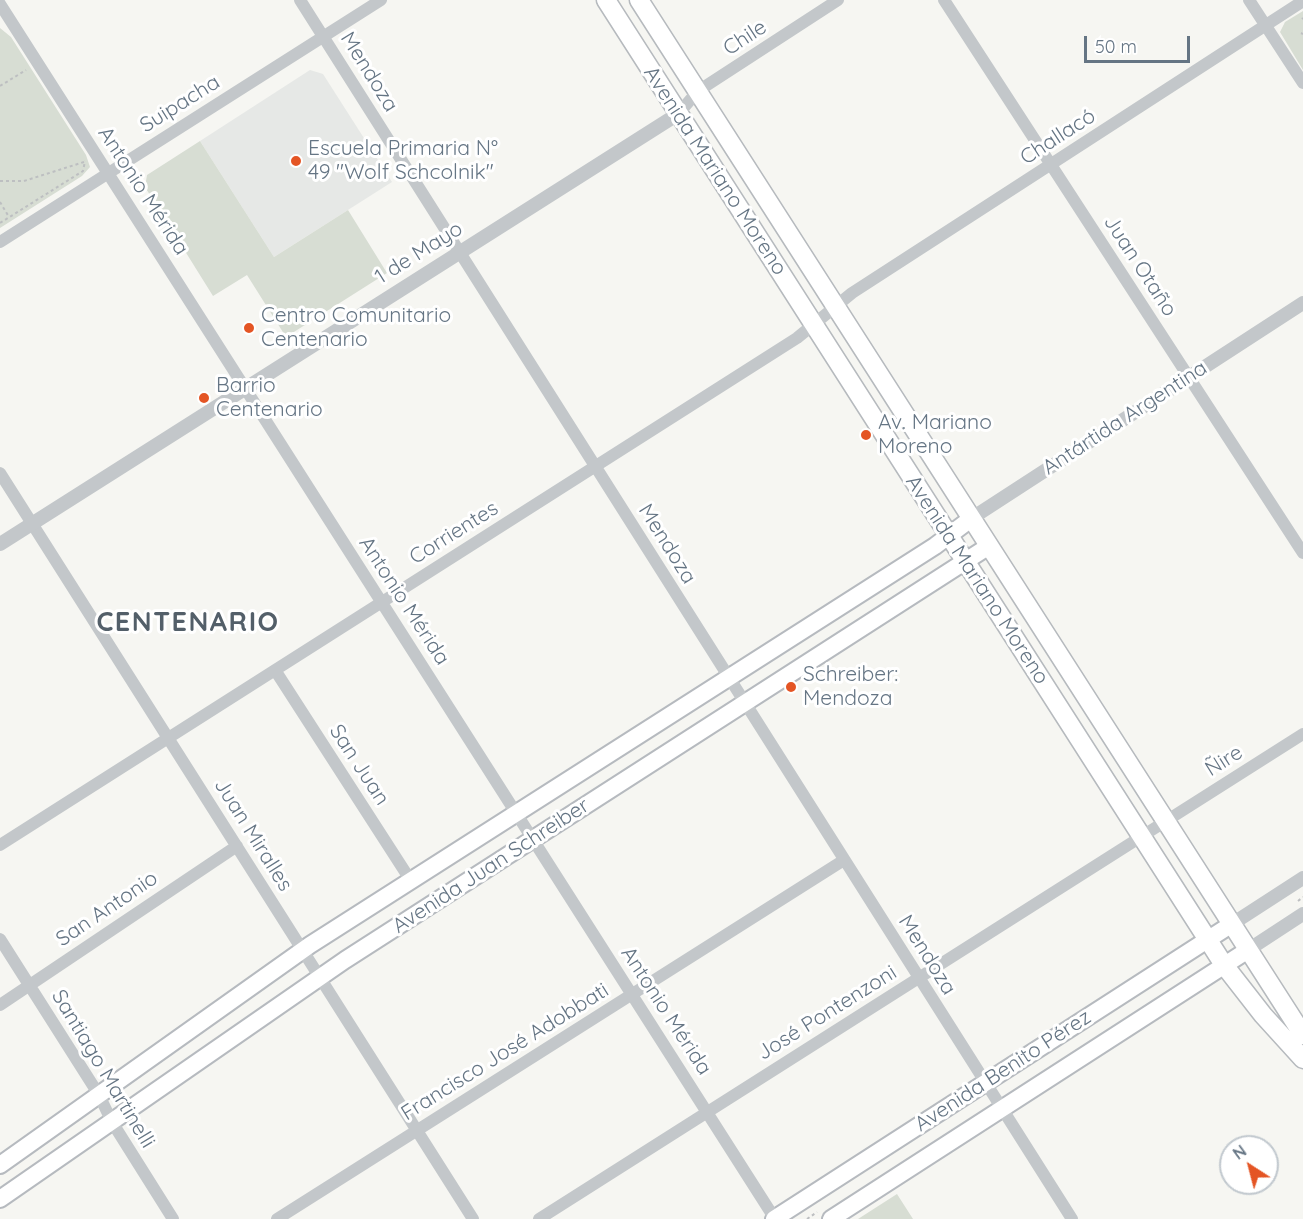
<!DOCTYPE html>
<html>
<head>
<meta charset="utf-8">
<style>
	body { margin:0 }
	#map { position:relative; width:1303px; height:1219px; overflow:hidden; background:#f6f6f2; font-family:Quicksand,sans-serif }
	canvas { display:block }
	.north { position:absolute; left:1219px; top:1135px; width:60px; height:60px; box-sizing:border-box; background:#fff; border:2px solid #c1c8ce; border-radius:50%; rotate:324deg; font-size:16px; font-weight:700; line-height:24px; text-align:center; color:#657584 }
	.north::after { content:''; display:block; margin:auto; width:21px; height:27px; background:#e45524; clip-path:polygon(50% 0,100% 100%,50% 72%,0 100%) }
	.scale { position:absolute; left:1084px; top:36px; width:106px; height:27px; box-sizing:border-box; border:3px solid #657584; border-top:0; padding-left:8px; font-size:18px; line-height:21px; white-space:nowrap; color:#657584; -webkit-text-stroke:4px #fff; paint-order:stroke }
</style>
</head>
<body>
<div id="map">
<canvas width="1303" height="1219"></canvas>
<div class="north">N</div>
<div class="scale">50 m</div>
</div>
<script>
const context = document.querySelector('canvas').getContext('2d');
context.lineJoin = 'round';
function paint(path, color) { context.fillStyle = color; context.fill(path, 'evenodd'); }
function strokePath(path, color, width, dash) { context.strokeStyle = color; context.lineWidth = width; context.lineCap = dash ? 'butt' : 'round'; context.setLineDash(dash || []); context.stroke(path); }
function drawText(font, color, halo, rows, align = 'center') {
  context.font = font + ' Quicksand,sans-serif'; context.lineWidth = 6; context.setLineDash([]); context.textBaseline = 'middle'; context.strokeStyle = halo; context.fillStyle = color; for (const [text, x, y, turn = 0] of rows) {
    context.save(); context.translate(x, y); context.rotate((+turn || 0) * Math.PI / 180); context.textAlign = isNaN(turn) ? turn : align; if (halo) context.strokeText(text, 0, 0); context.fillText(text, 0, 0); context.restore();
  }
}
paint(new Path2D(`
	M310,70l13,4 69,108 -118,75 -74,-116z`), '#e6e8e6');
paint(new Path2D(`
	M1303,11v59l-23,-38 5,-10z
	M0,28l11,9 75,118 4,12 -8,9 -82,52z
	M200,141l74,116 74,-47 39,63 -101,64 -39,-62 -34,21 -68,-109 2,-12z
	M897,1194l16,25h-55z`), '#d7ddd3');
const secondary = new Path2D(`
	M0,1165l310,-220 625,-399 37,-28
	M0,1199l345,-239 644,-414
	M774,1219l458,-295
	M831,1219l417,-269`);
const primary = new Path2D(`
	M606,0l618,965 39,50 40,44
	M639,0l664,1035`);
strokePath(secondary, '#b6babf', 20);
strokePath(primary, '#b6babe', 21);
strokePath(new Path2D(`
	M1302,19l1,-1
	M1301,33l2,1
	M0,86l26,-16
	M0,181h24l60,-19
	M0,202l9,15
	M0,223l83,-52 2,-10
	M1298,901l5,-4
	M807,1219l10,-7`), '#bdbfc1', 2, [3, 3]);
strokePath(new Path2D(`
	M300,0l772,1219
	M944,0l359,553
	M1249,0l54,83
	M0,4l775,1215
	M678,114l20,-23 140,-91
	M0,242l381,-242
	M0,473l473,746
	M275,670l136,211
	M0,845l797,-507 55,-45 451,-292
	M0,939l99,156 13,27 61,97
	M0,1005l237,-159
	M277,1219l567,-359
	M539,1219l764,-485`), '#c3c7ca', 12);
strokePath(new Path2D(`
	M972,518l331,-215
	M0,544l678,-430
	M1232,924l71,-46
	M1248,950l55,-36`), '#c3c7ca', 14);
strokePath(secondary, '#fff', 16);
strokePath(primary, '#fff', 18);
for (const [x, y, r, color] of [
	[296,161,6,"#e45524"],
	[249,328,6,"#e45524"],
	[204,398,6,"#e45524"],
	[866,435,6,"#e45524"],
	[791,687,6,"#e45524"]
]) { const dot = new Path2D(); dot.arc(x, y, r, 0, 2 * Math.PI); context.fillStyle = color; context.fill(dot); strokePath(dot, '#fff', 2); }
drawText('21px', '#657584', '#fff', [
	["Chile",745,38,-33],
	["Mendoza",369,72,58],
	["Suipacha",180,104,-32],
	["Challacó",1058,137,-33],
	["Avenida Mariano Moreno",715,171,57],
	["Antonio Mérida",143,191,57],
	["1 de Mayo",419,253,-32],
	["Juan Otaño",1140,266,57],
	["Antártida Argentina",1125,418,-33],
	["Corrientes",454,533,-32],
	["Mendoza",667,544,58],
	["Avenida Mariano Moreno",977,580,57],
	["Antonio Mérida",404,601,57],
	["Ñire",1224,761,-32],
	["San Juan",359,765,57],
	["Juan Miralles",253,835,58],
	["Avenida Juan Schreiber",491,866,-33],
	["San Antonio",107,909,-34],
	["Mendoza",927,955,58],
	["Antonio Mérida",666,1011,57],
	["José Pontenzoni",827,1013,-32],
	["Francisco José Adobbati",505,1052,-32],
	["Santiago Martinelli",103,1069,59],
	["Avenida Benito Pérez",1003,1071,-33]
]);
drawText('21px', '#657584', '#fff', [
	["Escuela Primaria N°",308,149],
	["49 \"Wolf Schcolnik\"",308,173],
	["Centro Comunitario",261,316],
	["Centenario",261,340],
	["Barrio",216,386],
	["Centenario",216,410],
	["Av. Mariano",878,423],
	["Moreno",878,447],
	["Schreiber:",803,675],
	["Mendoza",803,699]
], 'left');
context.letterSpacing = '1.5px';
drawText('bold 27px', '#535f69', '#fff', [
	["CENTENARIO",188,623]
]);
context.letterSpacing = '0px';
</script>
</body>
</html>
